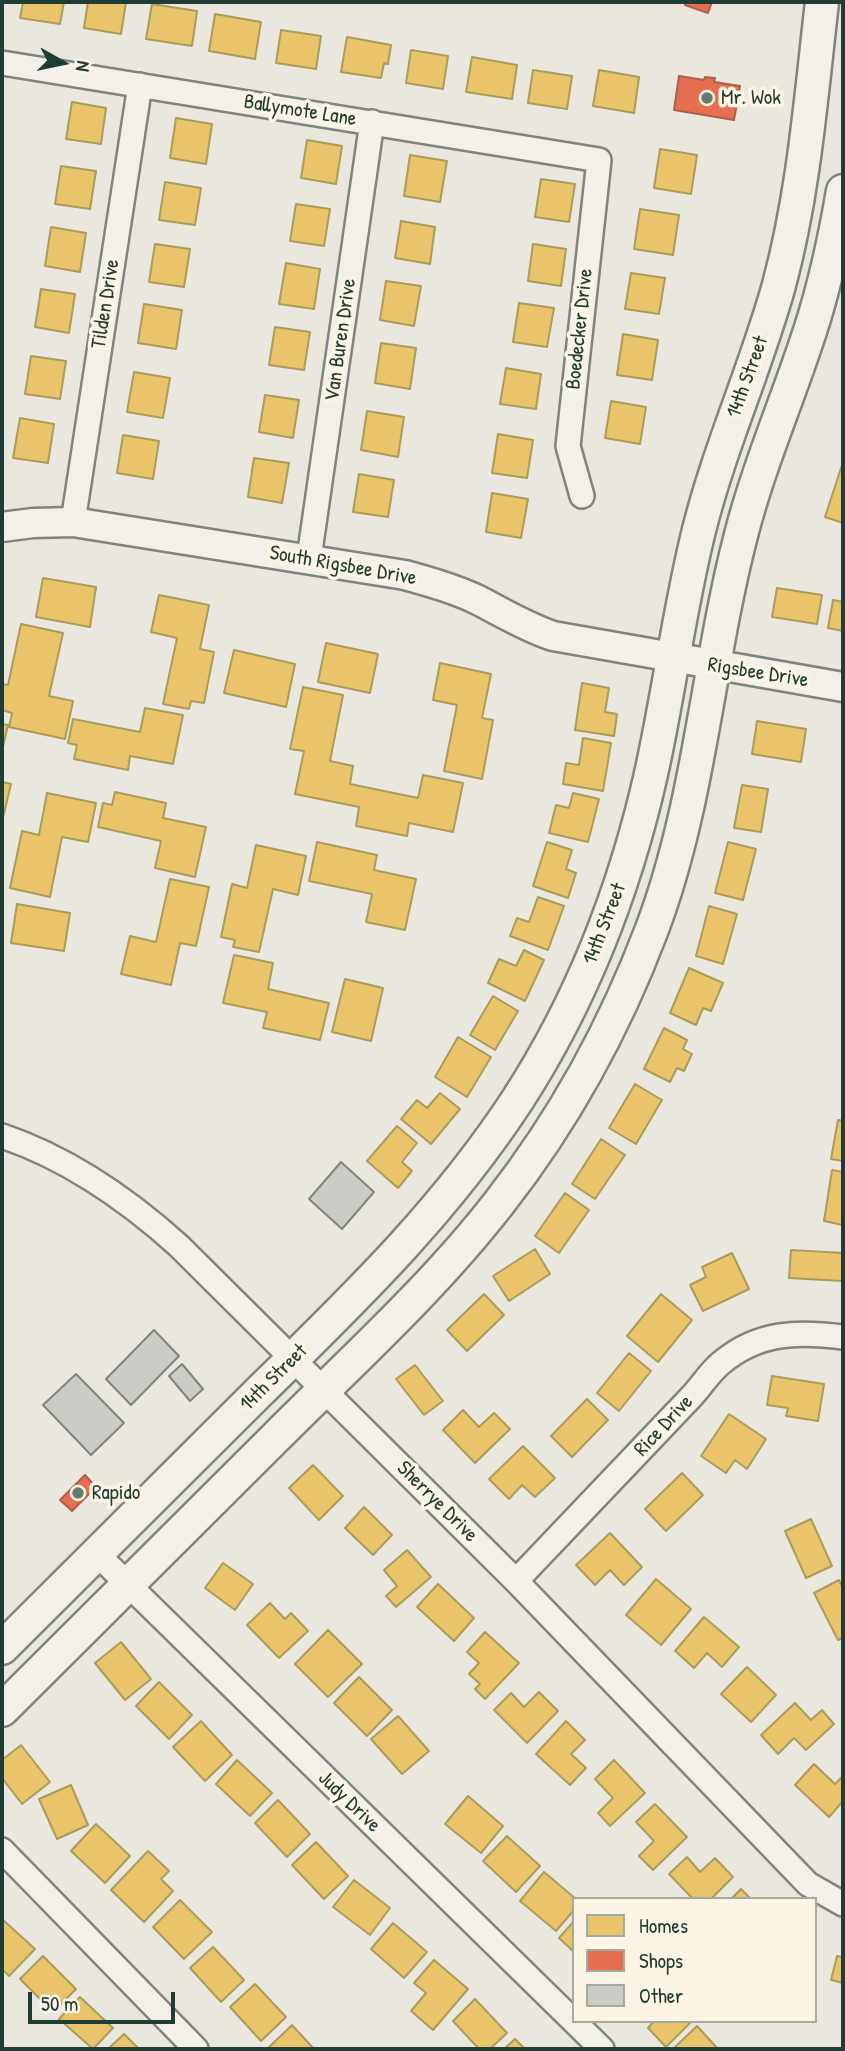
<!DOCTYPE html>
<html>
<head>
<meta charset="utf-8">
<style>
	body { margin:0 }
	#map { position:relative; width:845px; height:2051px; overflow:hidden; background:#eae7df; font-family:"Patrick Hand",sans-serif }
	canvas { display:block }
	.frame { position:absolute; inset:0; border:4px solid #1f3d34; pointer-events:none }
	.legend { position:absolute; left:572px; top:1897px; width:245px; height:126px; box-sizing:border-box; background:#fcf5e5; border:2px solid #a4ab9e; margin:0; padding:9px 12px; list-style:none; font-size:21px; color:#1f3d34 }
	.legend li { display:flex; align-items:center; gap:14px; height:35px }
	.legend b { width:35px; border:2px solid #a4ab9e }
	.north { position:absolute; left:28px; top:28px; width:70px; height:70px; -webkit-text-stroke:5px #fcf5e5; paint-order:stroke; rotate:99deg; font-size:19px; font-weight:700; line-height:28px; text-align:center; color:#1f3d34 }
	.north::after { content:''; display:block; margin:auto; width:24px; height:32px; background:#1f3d34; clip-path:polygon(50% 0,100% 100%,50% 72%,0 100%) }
	.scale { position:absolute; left:28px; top:1992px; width:147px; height:32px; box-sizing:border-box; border:4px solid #1f3d34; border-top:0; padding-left:9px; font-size:21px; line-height:24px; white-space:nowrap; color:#1f3d34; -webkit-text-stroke:5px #fcf5e5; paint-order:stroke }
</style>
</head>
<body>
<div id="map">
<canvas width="845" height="2051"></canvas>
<div class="frame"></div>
<ul class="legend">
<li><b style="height:19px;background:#e9c46a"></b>Homes</li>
<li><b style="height:19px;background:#e76f51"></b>Shops</li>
<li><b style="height:19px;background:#ccccc6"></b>Other</li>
</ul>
<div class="north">N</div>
<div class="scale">50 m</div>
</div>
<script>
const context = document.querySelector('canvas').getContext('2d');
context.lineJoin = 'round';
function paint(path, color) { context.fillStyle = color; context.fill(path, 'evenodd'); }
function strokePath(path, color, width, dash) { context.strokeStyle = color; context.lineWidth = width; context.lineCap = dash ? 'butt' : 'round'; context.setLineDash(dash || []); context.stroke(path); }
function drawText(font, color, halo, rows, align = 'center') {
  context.font = font + ' "Patrick Hand",sans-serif'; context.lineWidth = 7; context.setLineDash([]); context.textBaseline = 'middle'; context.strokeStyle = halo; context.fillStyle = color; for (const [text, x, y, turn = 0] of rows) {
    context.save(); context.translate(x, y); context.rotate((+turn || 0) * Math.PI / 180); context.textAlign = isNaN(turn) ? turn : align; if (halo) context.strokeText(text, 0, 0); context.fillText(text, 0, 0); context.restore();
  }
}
const homes = new Path2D(`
	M23,2h41l-4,22 -40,-6z
	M88,2h38l-5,32 -37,-6z
	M152,4l45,7 -5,35 -46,-7z
	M215,14l46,8 -6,37 -46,-8z
	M281,30l40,6 -5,33 -40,-6z
	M347,37l44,8 -3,19 -4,-1 -3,15 -40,-6z
	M411,50l37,6 -5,33 -37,-6z
	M472,57l45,8 -5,34 -46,-7z
	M533,70l39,6 -5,33 -39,-6z
	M599,70l40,7 -5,36 -41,-7z
	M72,102l34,6 -5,36 -35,-5z
	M176,118l36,6 -6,40 -36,-6z
	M307,140l35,6 -6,38 -35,-6z
	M660,149l37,6 -6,39 -37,-6z
	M410,155l37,6 -7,41 -36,-6z
	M61,166l35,5 -6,38 -35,-5z
	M541,179l34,5 -6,38 -34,-5z
	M165,182l36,6 -6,37 -36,-5z
	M296,204l34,5 -6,37 -34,-5z
	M640,209l39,6 -6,40 -39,-6z
	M401,221l34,6 -5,37 -35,-6z
	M51,227l35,6 -6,39 -35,-6z
	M155,244l35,5 -6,38 -35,-5z
	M533,244l33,5 -5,37 -33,-5z
	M286,263l34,6 -6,40 -35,-5z
	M631,273l34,5 -6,36 -34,-5z
	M386,281l35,5 -7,40 -34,-6z
	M41,289l34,5 -6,39 -34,-6z
	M519,303l35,5 -7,39 -34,-5z
	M144,304l38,6 -6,39 -38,-6z
	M275,327l35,5 -6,38 -35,-5z
	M623,334l35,6 -6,40 -35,-5z
	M381,343l35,5 -6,41 -35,-6z
	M31,356l35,5 -6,38 -35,-5z
	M506,368l35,6 -5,35 -36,-5z
	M134,372l36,6 -7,40 -36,-6z
	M265,395l34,5 -6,38 -34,-6z
	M611,401l35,6 -6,37 -35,-6z
	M367,411l37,6 -6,40 -37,-7z
	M20,418l34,6 -6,39 -35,-5z
	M498,434l35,6 -6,38 -35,-5z
	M123,435l36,6 -6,38 -36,-6z
	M254,458l35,5 -7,40 -34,-6z
	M842,465h1v58l-18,-6z
	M359,474l35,6 -6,37 -35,-5z
	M492,493l36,6 -7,39 -35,-6z
	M43,578l53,9 -6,40 -54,-10z
	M777,588l45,7 -5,29 -45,-7z
	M159,595l50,10 -9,44 14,3 -10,51 -13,-2 -2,8 -26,-5 14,-66 -26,-6z
	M833,600l10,2v29l-15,-3z
	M21,624l42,9 -14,63 24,5 -8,38 -56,-12 3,-14 -10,-3v-26l6,1z
	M326,643l52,11 -8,39 -52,-11z
	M234,650l61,14 -9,43 -62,-14z
	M440,663l51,11 -9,44 11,2 -11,59 -38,-8 13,-66 -24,-5z
	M582,683l27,5 -4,24 12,2 -3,22 -39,-6z
	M303,687l40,8 -13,66 23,5 -3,18 68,14 5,-23 40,8 -10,49 -44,-9 -2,13 -51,-10 3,-19 -64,-13 9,-43 -14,-2z
	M145,708l38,7 -10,49 -43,-8 -2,14 -54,-11 3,-14 -9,-2 5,-24 67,13z
	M757,721l49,8 -5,33 -49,-8z
	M2,724l6,1 -6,26z
	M583,738l28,5 -8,48 -40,-7 3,-21 13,2z
	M2,782l9,2 -9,38z
	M742,785l26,4 -7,43 -27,-4z
	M115,792l51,11 -3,15 43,9 -11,50 -40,-9 6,-27 -63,-14 5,-24 9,2z
	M47,793l49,10 -8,39 -26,-5 -12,60 -40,-9 12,-57 17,4z
	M573,793l26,6 -11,43 -39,-9 7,-28 13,3z
	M317,842l60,13 -3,15 42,9 -11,51 -39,-8 6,-28 -63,-13z
	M547,842l25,8 -6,19 10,4 -8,25 -35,-12z
	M728,842l28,7 -13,51 -28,-7z
	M256,845l50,11 -8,39 -25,-6 -14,63 -26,-5 2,-7 -14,-3 11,-53 15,4z
	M170,879l39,8 -13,59 -16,-3 -9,42 -50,-11 9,-38 26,6z
	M538,897l26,9 -16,44 -38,-14 7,-18 12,4z
	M17,904l53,9 -6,38 -53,-8z
	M709,906l28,8 -14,50 -27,-8z
	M524,950l20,10 -19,41 -37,-18 11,-24 17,7z
	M234,955l39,8 -5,26 61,14 -9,37 -57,-12 4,-16 -44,-9z
	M689,968l34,15 -12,28 -8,-3 -7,17 -26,-12z
	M345,979l38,9 -12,53 -39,-9z
	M493,996l25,15 -23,39 -25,-15z
	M664,1028l23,12 -4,9 9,5 -8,17 -7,-3 -7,14 -26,-13z
	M458,1037l33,20 -24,40 -32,-20z
	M635,1084l27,16 -26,44 -27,-16z
	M440,1093l20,16 -29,35 -30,-25 16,-19 10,8z
	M838,1120l5,1v40l-12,-2z
	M397,1126l20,17 -15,19 10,9 -14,17 -31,-27z
	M601,1139l24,16 -30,44 -23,-15z
	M832,1170l11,2v53l-19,-4z
	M565,1193l24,17 -30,43 -24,-17z
	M535,1249l15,25 -41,27 -16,-25z
	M791,1250l52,3 -1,28 -53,-3z
	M732,1253l17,36 -46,22 -13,-26 16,-8 -4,-10z
	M484,1294l20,21 -37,36 -20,-21z
	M661,1294l31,26 -34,42 -31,-26z
	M629,1353l22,18 -32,40 -22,-18z
	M415,1365l28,36 -19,14 -28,-36z
	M772,1376l52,8 -6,37 -32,-5 2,-8 -21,-3z
	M587,1399l21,21 -36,37 -21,-21z
	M463,1410l16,17 15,-14 16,16 -35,34 -32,-33z
	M729,1414l37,25 -19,30 -12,-9 -9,13 -25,-17z
	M523,1446l32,32 -20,19 -13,-12 -13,14 -20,-20z
	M313,1465l30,31 -24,24 -30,-32z
	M682,1473l21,22 -37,36 -21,-22z
	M364,1507l28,28 -19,20 -28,-27z
	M811,1519l21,47 -26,12 -21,-47z
	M610,1533l32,34 -18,18 -14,-15 -15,15 -19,-20z
	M407,1550l24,27 -35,30 -10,-11 11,-10 -13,-16z
	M223,1563l30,21 -18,26 -30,-22z
	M656,1579l35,30 -30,36 -35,-30z
	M839,1580l4,8v50l-5,2 -24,-47z
	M438,1584l36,34 -20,23 -37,-34z
	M270,1603l15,16 6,-6 17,18 -29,27 -32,-33z
	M704,1617l35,30 -17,20 -15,-14 -13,15 -19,-17z
	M328,1630l34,34 -34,33 -33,-33z
	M485,1632l34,31 -34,36 -10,-10 5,-5 -11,-10 10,-11 -12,-11z
	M121,1642l30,37 -26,21 -30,-37z
	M747,1667l29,28 -25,27 -30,-28z
	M359,1677l33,33 -25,26 -33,-33z
	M159,1682l33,33 -23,24 -33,-33z
	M539,1692l19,19 -31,32 -33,-33 17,-17 13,14z
	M795,1703l16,17 11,-10 12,14 -28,26 -12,-12 -16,16 -17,-19z
	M398,1716l31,35 -27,23 -31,-35z
	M201,1721l31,34 -27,26 -32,-34z
	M566,1721l19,19 -14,14 15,14 -16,17 -34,-31z
	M21,1745l29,37 -28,22 -20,-26v-18z
	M237,1760l35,33 -22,23 -34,-32z
	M614,1760l31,33 -35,33 -12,-13 15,-15 -18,-19z
	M814,1764l21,20 8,-8v25l-14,16 -34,-32z
	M71,1785l17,40 -31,14 -18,-40z
	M468,1796l35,30 -22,27 -36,-29z
	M278,1800l32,34 -23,23 -32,-34z
	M655,1804l32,33 -34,33 -14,-14 15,-15 -18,-19z
	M96,1824l34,32 -25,27 -34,-32z
	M507,1836l33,30 -24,26 -33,-31z
	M316,1842l32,34 -24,23 -32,-34z
	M148,1851l21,20 -8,8 12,12 -29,31 -33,-32z
	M687,1857l13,15 15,-14 18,19 -22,22h-18l-24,-25z
	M544,1872l32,27h-2v11l-18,21 -36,-30z
	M354,1880l36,28 -20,27 -37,-28z
	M741,1889l10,10h-20z
	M180,1900l32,32 -28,27 -31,-32z
	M2,1919l33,30 -26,27 -7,-7z
	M574,1921v31l-15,-14z
	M393,1923l34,29 -23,26 -33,-29z
	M213,1947l31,33 -23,22 -31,-34z
	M43,1956l33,33 -23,23 -33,-33z
	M837,1956l6,1v26l-12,-3z
	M434,1960l34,29 -35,41 -22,-19 15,-18 -12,-10z
	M255,1984l31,33 -25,24 -31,-34z
	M80,1997l33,31 -20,21 -34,-30z
	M475,1999l32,34 -17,16h-11l-26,-28z
	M654,2021h38l-26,26 -18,-19z
	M292,2025l22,24h-44l-2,-1z
	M697,2026l21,23h-45z
	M124,2034l15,15h-31z
	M515,2039l10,10h-21z`);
paint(homes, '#e9c46a');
strokePath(homes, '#ac9c5a', 2);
const shops = new Path2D(`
	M686,2h26l-4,11 -23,-8z
	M679,76l25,4 1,-3 10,1 -1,4 26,4 -6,34 -60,-10z
	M85,1475l11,12 -24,24 -12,-11z`);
paint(shops, '#e76f51');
strokePath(shops, '#ab6048', 2);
const building = new Path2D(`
	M341,1162l33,30 -32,37 -33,-30z
	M154,1330l25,26 -48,49 -25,-26z
	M182,1364l21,25 -13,12 -21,-25z
	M76,1374l48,49 -33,32 -48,-50z`);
paint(building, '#ccccc6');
strokePath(building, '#80847f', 2);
const minor = new Path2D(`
	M2,63l597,97 -31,286 14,50
	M73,522l67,-437
	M309,558l63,-436
	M2,1136c65,22 126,64 177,110l337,335 292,303 35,20
	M97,1554l505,495
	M516,1581l176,-185c10,-11 18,-24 29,-33 37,-31 76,-32 122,-26
	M2,1850l194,199`);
const tertiary = new Path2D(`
	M2,527l31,-4 40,-1 332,53c25,7 50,14 73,25 25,13 48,27 75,36l290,51`);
const secondary = new Path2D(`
	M2,1648c86,-85 171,-171 257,-256 95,-93 186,-181 259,-293 64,-99 107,-210 133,-325 18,-81 28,-164 48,-244 21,-84 57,-162 80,-245 25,-93 32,-188 43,-283
	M2,1710c91,-91 182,-182 274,-273 76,-76 157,-149 223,-234 65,-83 116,-176 153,-274 48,-127 55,-263 89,-394 18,-70 47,-136 69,-204 15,-46 25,-93 33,-140`);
strokePath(minor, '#80847f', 28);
strokePath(tertiary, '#80847f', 33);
strokePath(secondary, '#80847f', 37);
strokePath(minor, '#f3f0ea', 23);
strokePath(tertiary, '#f3f0ea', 28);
strokePath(secondary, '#f3f0ea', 32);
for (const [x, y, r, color] of [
	[707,98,7,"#667870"],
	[78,1493,7,"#667870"]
]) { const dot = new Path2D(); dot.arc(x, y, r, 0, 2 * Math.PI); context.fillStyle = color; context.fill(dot); strokePath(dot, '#fcf5e5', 2.5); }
drawText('21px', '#1f3d34', '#fcf5e5', [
	["Mr. Wok",721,98],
	["Rapido",92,1493]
], 'left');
drawText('21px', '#1f3d34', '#fcf5e5', [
	["Ballymote Lane",300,111,9],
	["Tilden Drive",106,304,-81],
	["Boedecker Drive",580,329,-84],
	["Van Buren Drive",341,340,-82],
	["14th Street",748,377,-70],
	["South Rigsbee Drive",343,566,10],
	["Rigsbee Drive",758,673,9],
	["14th Street",605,924,-69],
	["14th Street",274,1378,-45],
	["Rice Drive",664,1426,-47],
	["Sherrye Drive",437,1502,45],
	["Judy Drive",349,1802,44]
]);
</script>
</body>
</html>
